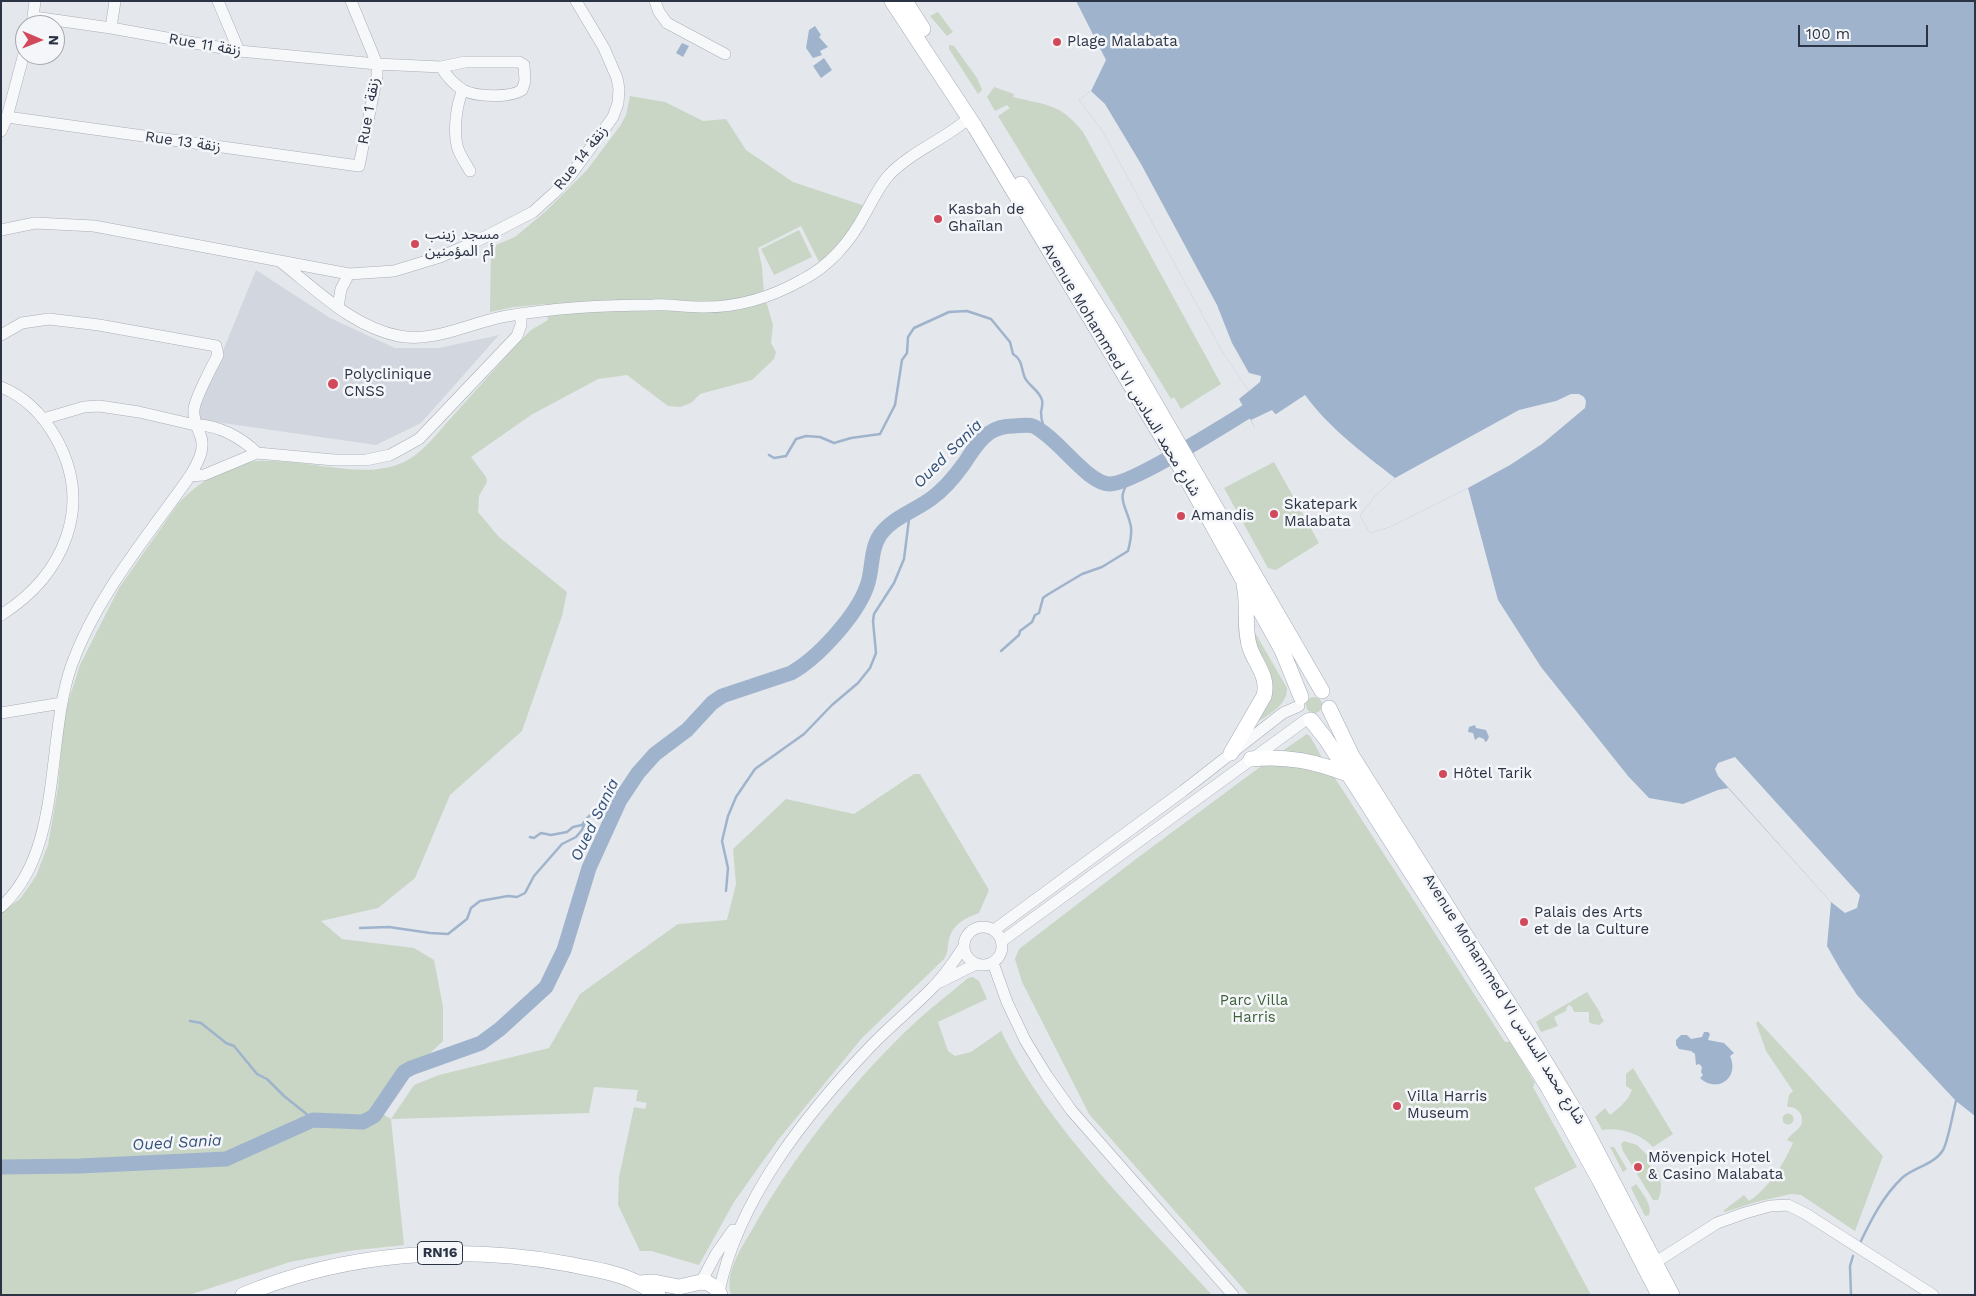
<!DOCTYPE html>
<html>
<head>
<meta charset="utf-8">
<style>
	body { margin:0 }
	#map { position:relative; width:1976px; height:1296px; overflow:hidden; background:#e4e7ec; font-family:"Work Sans",sans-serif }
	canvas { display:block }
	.frame { position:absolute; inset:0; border:2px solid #2b3445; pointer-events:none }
	.north { position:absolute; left:15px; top:15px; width:50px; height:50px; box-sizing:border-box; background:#f4f6f9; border:1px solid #a4a8b1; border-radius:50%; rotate:91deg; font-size:14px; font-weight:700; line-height:20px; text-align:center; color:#2b3445 }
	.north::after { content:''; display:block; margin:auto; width:18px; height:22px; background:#d1495b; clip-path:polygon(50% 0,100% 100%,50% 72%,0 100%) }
	.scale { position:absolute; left:1798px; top:25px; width:130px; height:22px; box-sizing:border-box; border:2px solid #2b3445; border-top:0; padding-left:6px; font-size:15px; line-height:18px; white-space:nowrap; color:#2b3445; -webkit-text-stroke:4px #f4f6f9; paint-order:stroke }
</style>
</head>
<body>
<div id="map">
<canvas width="1976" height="1296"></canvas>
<div class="frame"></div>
<div class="north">N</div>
<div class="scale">100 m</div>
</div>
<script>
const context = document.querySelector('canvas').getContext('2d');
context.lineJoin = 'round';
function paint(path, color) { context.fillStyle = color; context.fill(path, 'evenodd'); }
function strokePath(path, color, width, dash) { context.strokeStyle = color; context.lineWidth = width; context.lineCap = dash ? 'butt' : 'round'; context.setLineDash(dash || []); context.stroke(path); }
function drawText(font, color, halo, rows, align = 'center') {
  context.font = font + ' "Work Sans","Noto Sans Arabic",sans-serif'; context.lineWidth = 5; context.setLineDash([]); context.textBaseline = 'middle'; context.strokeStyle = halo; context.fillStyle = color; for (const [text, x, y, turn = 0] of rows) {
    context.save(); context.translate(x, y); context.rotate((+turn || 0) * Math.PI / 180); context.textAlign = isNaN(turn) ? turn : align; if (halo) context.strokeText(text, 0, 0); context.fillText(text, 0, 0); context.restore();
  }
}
paint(new Path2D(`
	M256,270l74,48 65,30h44l60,-13 -78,88 -45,22 -181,-26z`), '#d2d6de');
paint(new Path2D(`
	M938,12l15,20 -6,4 -17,-20z
	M949,45l5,1 23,32 5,12 -4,4 -29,-45z
	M994,87l20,7 -1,3c34,9 46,5 70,35l138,252 -40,25 -7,-12 -3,2 -173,-283 12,-8 -3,-3 -12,6 -8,-14z
	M630,96l35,6 38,19 23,-2 20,31 47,32 72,24 -24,38 -22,18 -18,-36 -43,22 4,19 2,27 9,31 -2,18 5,9 -2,7 -22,21 -52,14 -9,9 -11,4 -12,-1 -41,-31 -29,4 -67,36 -60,42 15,20 1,5 -8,14 -1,16 21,25 68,55 -5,24 -40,115 -72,64 -35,83 -37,30 -57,13 21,18 72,9 20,12 9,47v34l-17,16 -22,9 -33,41 20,12 23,-34 25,-10 110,-27 31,-54 98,-70 49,-4 9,-36 -3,-35 53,-50 68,15 60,-40h6l69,116 -10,23c-14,5 -26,11 -30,26 -2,9 0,12 -5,20l-82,79 -84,102 -44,62 -35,63 -48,-14h-11l-22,-46 1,-28 15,-70 11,2 2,-6 -11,-2 2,-11 -44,-3 -5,26 -198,6 13,126 -56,6 -58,11 -101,33h-188v-382l19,-14 16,-23 12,-31 10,-58 6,-72 16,-50 39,-77 59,-84c18,-20 44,-36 71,-42 18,-4 61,2 80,5 25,3 52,6 75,-5 19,-9 33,-29 47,-44 23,-26 46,-51 69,-77l11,-11 17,-10 -2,-16 -32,3 -24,5 1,-65 24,-10 31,-26 41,-41 33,-44 6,-11z
	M799,230l13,27 -38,18 -13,-26z
	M1274,462l45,81 -43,27 -8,-2 -44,-80z
	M1250,624l37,64c1,18 -21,28 -34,37l13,-25z
	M1306 705a8 8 0 1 1 16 0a8 8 0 1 1-16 0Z
	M1307,734l3,2 15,27 -47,-9z
	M1283,762l50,13 172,267h5l25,41 -2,4 44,80 -43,21 57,107h-342l-160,-181 -67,-132 -7,-23 4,-10 117,-90 128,-95z
	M973,977l6,4 8,18 -49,23 10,29 7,5 16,-4 30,-21c48,99 137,183 211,264h-481c-7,-22 11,-48 22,-67 41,-72 92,-137 151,-195 20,-20 43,-37 64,-55z
	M1587,992l14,22 -1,1 4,6 -5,4 -6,-1 -4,-2v-10h-15l-2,-5 -3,-2 -2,2 -1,4 -12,6 4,9 -17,6 -5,-10z
	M1758,1021l125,135 -28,75 -54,-36 -10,-1 -35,8 -31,10 -2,-1 21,-16 5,6c20,-13 34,-36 44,-58l-6,-3c3,-6 11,-9 14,-15 4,-10 -4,-19 -14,-18l2,-12 4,-4 -27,-40 -10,-28z
	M1633,1068l40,66 -20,13c-12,-13 -33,-20 -51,-17l-7,-13 10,-9 5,7 11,-9 7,-8 4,-8 -6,-4v-12z
	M1782.5 1119a5.5 5.5 0 1 1 11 0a5.5 5.5 0 1 1-11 0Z
	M1624,1141l13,4 16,16 -4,3 4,6 4,-2c4,11 6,21 1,32h-5l-30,-49 -2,-7z
	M1610,1147h4l13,22 -4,3z
	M1636,1184c6,9 17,21 13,31l-4,1 -14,-28z`), '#c9d6c5');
paint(new Path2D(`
	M1076,1h899v1115l-19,-15 -99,-106 -17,-26 -13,-23 4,-44 -103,-114 -10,2 -35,14 -34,-6 -21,-22 -87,-109 -43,-67 -30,-112 -78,39 -20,6 -10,-17 15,-20 20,-18c-32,-25 -66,-50 -90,-83l-50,33 -16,-29 10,-8 -27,-40 -120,-221 -23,-30 12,-9 15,-31z
	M815,26l6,9 -2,2 9,10 -8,4 2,4 -9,3 -7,-10 3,-18z
	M682,43l7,3 -6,11 -7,-4z
	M824,58l8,12 -11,8 -8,-12z
	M1475,725l1,3 10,2 3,7 -2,4 -2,1 -1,-3 -5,-2 -4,3 -2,-7 -5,-1 1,-5z
	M1704,1032h4l2,2 -2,6 16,3 10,10 -4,3c10,22 -13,38 -30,22l3,-3 -2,-3 1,-5 -3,-3 -3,1 -1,-11 -4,-3 -12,-2 -3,-4v-5l5,-5h6l4,4 11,-2z`), '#9fb4cc');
paint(new Path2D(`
	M1091,91l14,13 36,60 76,141 15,38 17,30 12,3 -1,6 -11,9 -27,-40 -120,-221 -23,-30z
	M1571,394h8l5,3 2,4 -1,7 -43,36 -32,21 -42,23 -78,39 -20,6 -10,-17 15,-20 20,-18 124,-68 37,-9z
	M1272,410l5,6 -16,11 -6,1 -4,-8z
	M1735,757l125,138 -3,13 -12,5 -14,-11 -113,-126 -3,-7 3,-6z`), '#e4e7ec');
strokePath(new Path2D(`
	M769,455l5,3 12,-2 10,-17 10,-3 14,1 14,6 17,-5 29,-4 15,-29 7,-45 5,-7 1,-16 6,-9 35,-16 18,-1 24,8 19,23 3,12c10,6 8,15 12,24 4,8 14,12 17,22 1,4 0,8 -1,12 0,11 3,16 10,25
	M1001,651l18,-16 1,-4 12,-9 3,-7 4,-2 4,-15 4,-3 35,-21 20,-7 26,-16c2,-8 4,-15 3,-24 -4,-22 -18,-29 2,-50
	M530,837l4,1 7,-5 10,2 16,-3 6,-5 9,-2 2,-3
	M726,891l2,-23 -6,-27 6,-25 8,-19 19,-28 49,-35 28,-29 26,-22 12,-15 6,-15 -3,-32 1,-7 20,-31 10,-24 6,-48
	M360,928l29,-1 41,6 18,1 19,-15 4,-11 9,-7 28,-5 9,1 8,-4 9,-17 28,-32 14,-7 6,-7 5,-12 6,-5 28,-15
	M190,1021l11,2 25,20 8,3 23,28 10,5 17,17 30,24
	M1860,1243c11,-23 23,-47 42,-65 12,-11 32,-13 41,-28 5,-8 10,-38 13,-49
	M1851,1295l-1,-29 3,-10`), '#9fb4cc', 2.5);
strokePath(new Path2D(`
	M1,1167l79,-1 146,-7 87,-39 50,2 11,-6 30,-44 7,-4 70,-25 19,-14 46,-42 18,-37 25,-82 31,-68 18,-27 17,-19 32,-24 25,-27 10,-7 69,-23c27,-15 66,-58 76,-87 6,-16 3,-36 13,-51 13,-18 35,-24 52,-37 11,-8 23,-22 31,-33 8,-11 14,-24 26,-32 7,-5 16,-7 25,-7 6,0 13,-2 19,0 25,11 54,58 77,58 22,0 113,-58 136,-72`), '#9fb4cc', 15);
const minor = new Path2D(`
	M218,1l21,50
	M655,1l4,11 8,11 58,31
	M34,17l77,11 128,23 138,13 64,3 24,-5h54l5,3 1,16 -3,9c-12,8 -46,7 -59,0 -8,-5 -17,-15 -22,-23
	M32,25l3,-24
	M111,28l4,-27
	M463,90c-7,15 -10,43 -5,59 3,8 8,15 12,22
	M1,121l6,-4 352,49 18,-90v-12l-26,-63
	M1,131l6,-14 18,-67
	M1,230l34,-7 59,3 255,48 45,-3 46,-14 37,-16 56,-29 21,-19 16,-17 43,-59 5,-14 1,-14 -2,-11 -13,-30 -28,-47
	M282,263c36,28 71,64 117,73 36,7 72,-14 108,-20 47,-8 97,-11 146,-11 15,-1 31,2 47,2 37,1 70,-9 102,-27 29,-15 49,-39 64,-68 7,-12 13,-26 23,-37 23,-24 55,-35 80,-57
	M338,307l3,-18 8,-15
	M1,335l21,-12 27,-4 50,6 117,21 2,9c-6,11 -23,44 -24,54 -1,8 2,16 5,23 8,16 -1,30 -9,44
	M1,387c25,10 42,28 55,51 38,68 8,137 -55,177
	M43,419l41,-12 15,-1 40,6 56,13c22,-1 47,13 62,28
	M1,713l61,-10
	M1,907c63,-57 44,-168 71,-243 25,-69 76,-128 118,-188l14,-1 53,-22 77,7h32l24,-5 29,-16 98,-103 4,-11v-11
	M964 946a19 19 0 1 1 38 0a19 19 0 1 1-38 0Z
	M994,930l189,-139 100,-78 16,-7
	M1002,941l305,-222
	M993,963l14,39 18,38 22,36 24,34 162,185
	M940,982l36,-18
	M1656,1262l61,-39 28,-10 25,-7 18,-1 18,9 127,81
	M701,1282l15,-28 17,-24
	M719,1292c19,-93 88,-179 152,-246 20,-21 43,-39 63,-60 12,-12 21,-26 30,-40`);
const major = new Path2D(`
	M892,1l83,126 208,345 99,178 19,47
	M905,1l18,28
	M1021,184l92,147 209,360
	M1329,708l23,48 183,289 46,76 91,174
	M1311,720l15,19 222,348 52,94 59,114
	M1231,753l33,-57c5,-19 -8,-31 -14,-48 -7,-20 -1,-43 -6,-63
	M1251,759c36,-4 66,3 99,16
	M639,1283l15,-1 25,5 22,-5 7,1 8,5 4,7
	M243,1295c102,-43 217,-51 325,-31 23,5 49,8 70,19 7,3 13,8 20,12`);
strokePath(minor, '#a9aeb7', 12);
strokePath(major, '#a3abb8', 16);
strokePath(minor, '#f7f8fa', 11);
strokePath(major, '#fff', 15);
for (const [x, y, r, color] of [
	[1057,42,5,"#d1495b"],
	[938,219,5,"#d1495b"],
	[415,244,5,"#d1495b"],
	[333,384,6,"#d1495b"],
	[1274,514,5,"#d1495b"],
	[1181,516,5,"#d1495b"],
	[1443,774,5,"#d1495b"],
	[1524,922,5,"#d1495b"],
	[1397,1106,5,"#d1495b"],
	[1638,1167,5,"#d1495b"]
]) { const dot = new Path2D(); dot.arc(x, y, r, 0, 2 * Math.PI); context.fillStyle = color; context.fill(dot); strokePath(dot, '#f4f6f9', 2); }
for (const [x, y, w] of [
	[440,1253,45]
]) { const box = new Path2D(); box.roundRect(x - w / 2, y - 11.5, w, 23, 4); context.fillStyle = '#f4f6f9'; context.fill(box); strokePath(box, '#2b3445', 1); }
drawText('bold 14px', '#2b3445', null, [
	["RN16",440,1253]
]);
drawText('15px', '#2b3445', '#f4f6f9', [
	["Plage Malabata",1067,42],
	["Kasbah de",948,210],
	["Ghaïlan",948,227],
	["مسجد زينب",425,235],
	["أم المؤمنين",425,252],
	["Polyclinique",344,375],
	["CNSS",344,392],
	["Skatepark",1284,505],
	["Malabata",1284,522],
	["Amandis",1191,516],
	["Hôtel Tarik",1453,774],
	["Palais des Arts",1534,913],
	["et de la Culture",1534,930],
	["Villa Harris",1407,1097],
	["Museum",1407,1114],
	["Mövenpick Hotel",1648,1158],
	["& Casino Malabata",1648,1175]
], 'left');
drawText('15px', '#2b3445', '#f4f6f9', [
	["Rue 11 زنقة",205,45,10],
	["Rue 1 زنقة",369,111,-80],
	["Rue 13 زنقة",183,142,8],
	["Rue 14 زنقة",581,158,-52],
	["Avenue Mohammed VI شارع محمد السادس",1121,370,59],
	["Avenue Mohammed VI شارع محمد السادس",1504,999,58]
]);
drawText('15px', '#3f6138', '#f4f6f9', [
	["Parc Villa",1254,1001],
	["Harris",1254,1018]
]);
drawText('italic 16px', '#34527a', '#f4f6f9', [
	["Oued Sania",948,454,-45],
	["Oued Sania",595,820,-64],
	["Oued Sania",177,1143,-3]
]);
</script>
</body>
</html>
